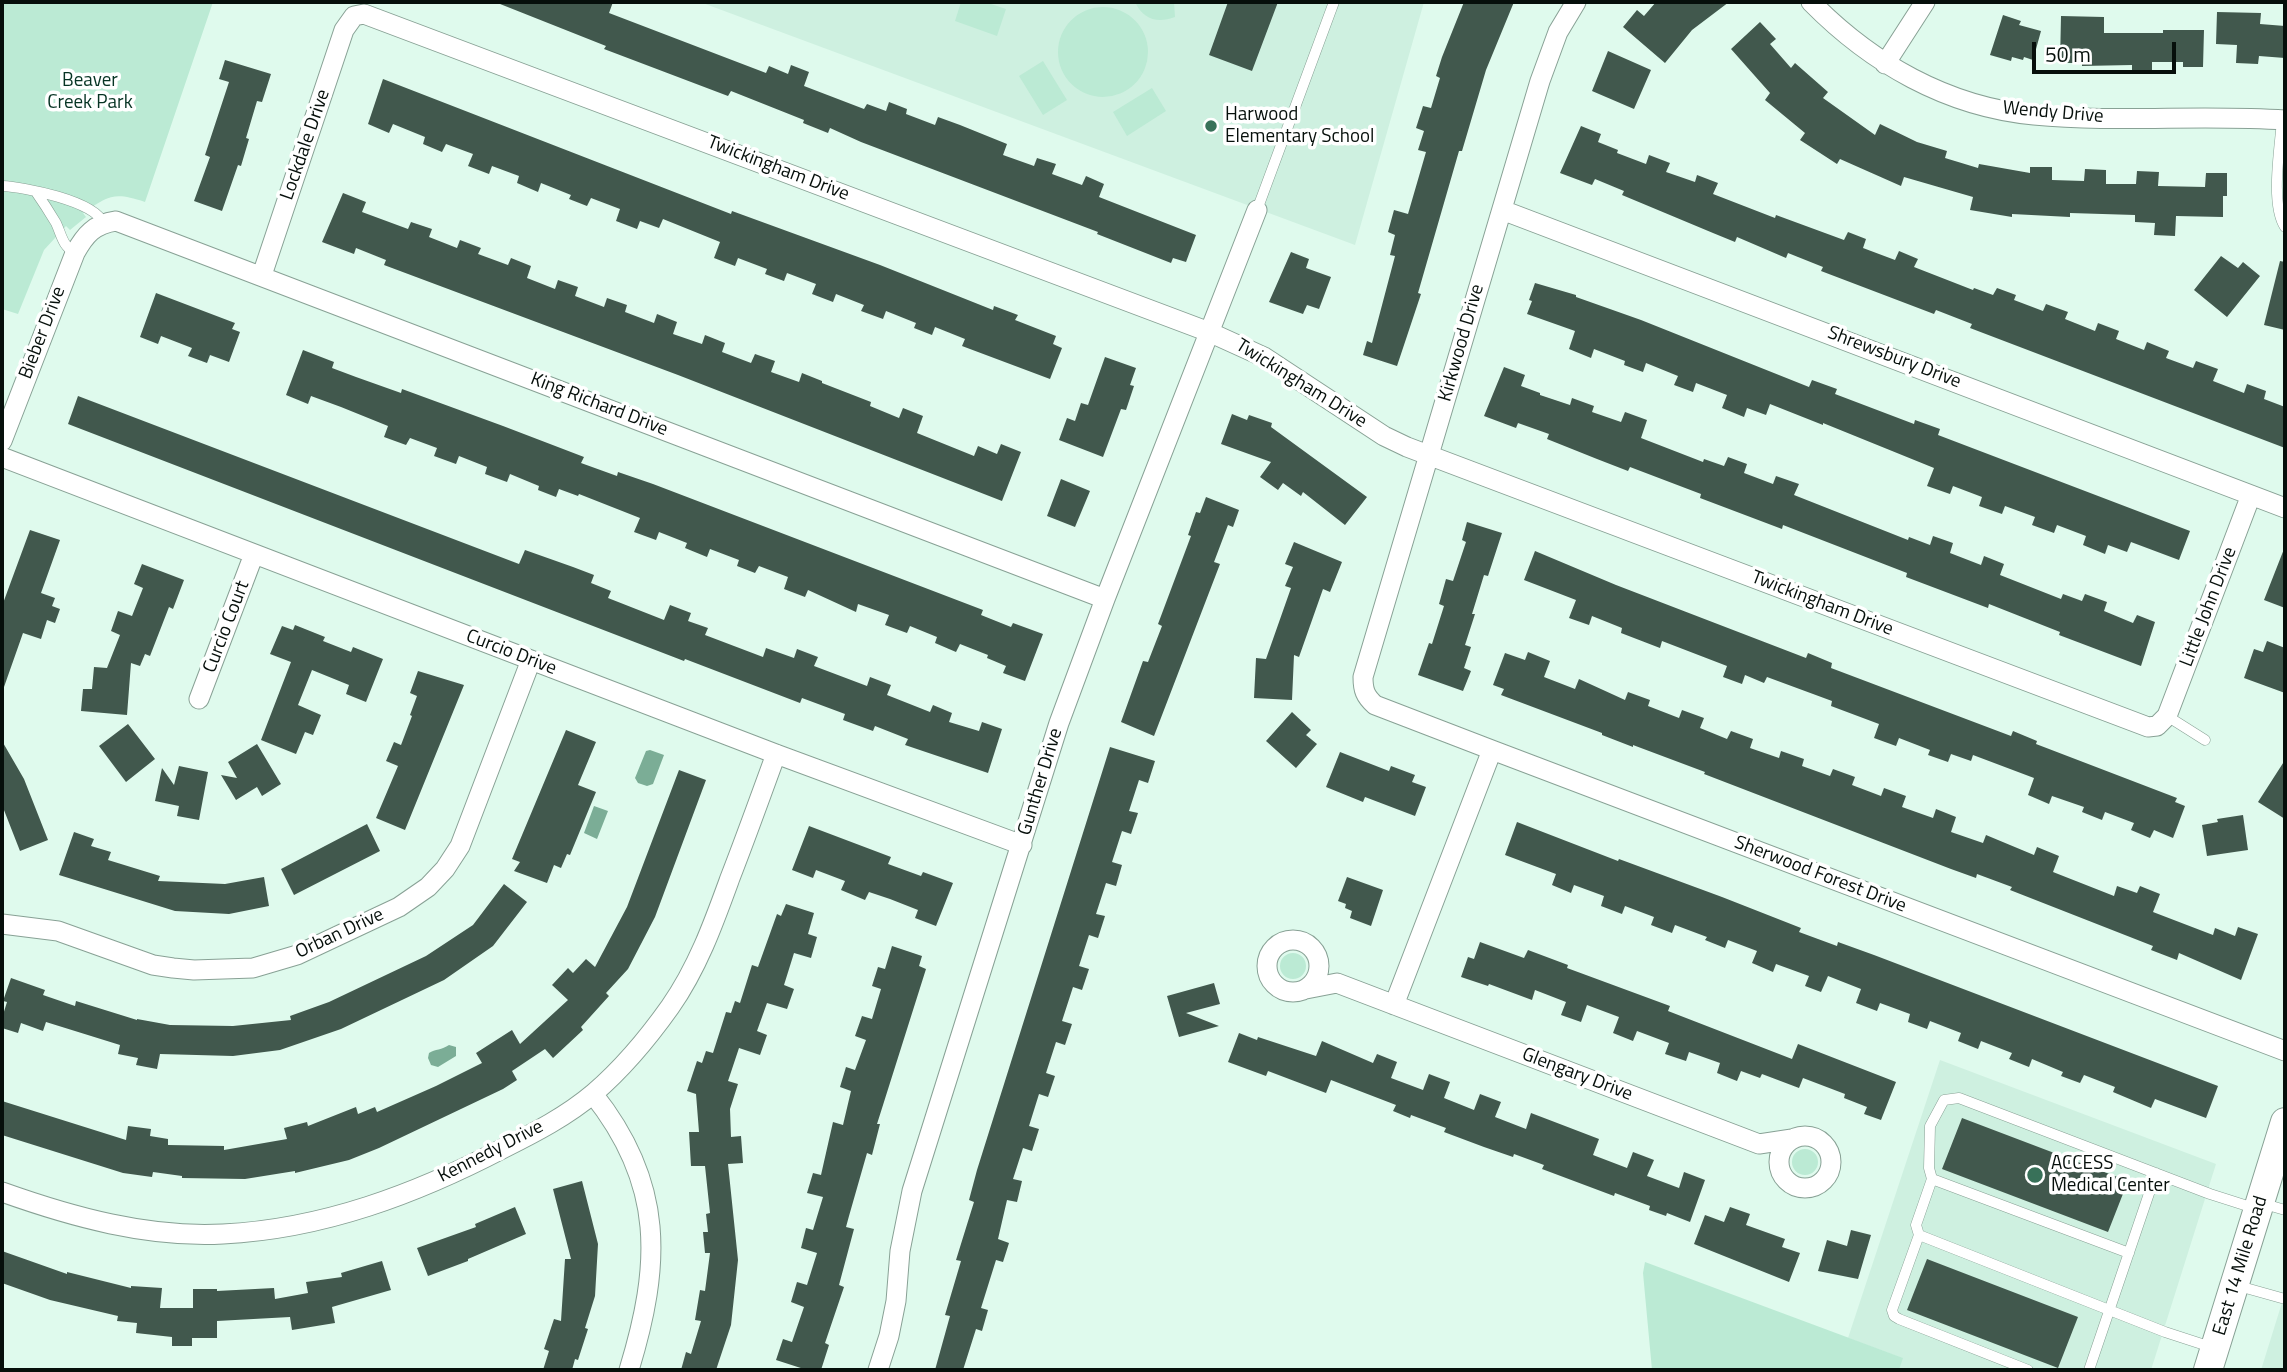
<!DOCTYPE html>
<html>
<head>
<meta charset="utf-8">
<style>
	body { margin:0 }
	#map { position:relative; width:2287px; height:1372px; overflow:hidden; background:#dffaed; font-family:"Titillium Web",sans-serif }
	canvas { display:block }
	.frame { position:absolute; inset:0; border:4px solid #060f0b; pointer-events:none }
	.scale { position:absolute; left:2032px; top:42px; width:144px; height:32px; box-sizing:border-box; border:4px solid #060f0b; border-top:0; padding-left:9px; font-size:21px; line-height:24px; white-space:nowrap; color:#060f0b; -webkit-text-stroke:5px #fff; paint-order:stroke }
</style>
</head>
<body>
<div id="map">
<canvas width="2287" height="1372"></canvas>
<div class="frame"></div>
<div class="scale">50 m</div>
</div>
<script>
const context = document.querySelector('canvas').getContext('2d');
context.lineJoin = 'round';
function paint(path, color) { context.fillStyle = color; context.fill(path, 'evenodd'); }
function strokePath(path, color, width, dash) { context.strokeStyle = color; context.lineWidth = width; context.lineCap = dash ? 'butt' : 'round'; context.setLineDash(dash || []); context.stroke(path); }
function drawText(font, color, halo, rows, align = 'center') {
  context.font = font + ' "Titillium Web",sans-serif'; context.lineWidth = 7; context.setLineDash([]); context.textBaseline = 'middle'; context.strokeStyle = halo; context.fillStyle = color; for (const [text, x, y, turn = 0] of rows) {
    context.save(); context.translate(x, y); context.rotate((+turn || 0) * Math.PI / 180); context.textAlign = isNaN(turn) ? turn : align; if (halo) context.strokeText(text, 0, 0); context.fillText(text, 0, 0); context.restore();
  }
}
paint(new Path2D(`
	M700,2h724l-69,243z
	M1940,1060l276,104 -65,206h-252l3,-12 -54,-20z
	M2285,1293v77h-24z`), '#cef0e0');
paint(new Path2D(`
	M2,2h211l-68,200c-31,-10 -35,-7 -62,11l3,4 -16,13 -4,-4 -22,24 -26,64 -16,-5z
	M961,2h24l21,7 -9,27 -42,-15z
	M1135,2h39l1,15c-18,7 -32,2 -40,-15z
	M1058 52a45 45 0 1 1 90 0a45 45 0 1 1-90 0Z
	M1043,61l24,39 -24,15 -24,-39z
	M1152,88l14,23 -39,25 -14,-24z
	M1280 966a13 13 0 1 1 26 0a13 13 0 1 1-26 0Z
	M1792 1162a13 13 0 1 1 26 0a13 13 0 1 1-26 0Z
	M1645,1262l258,96 -4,12h-247l-9,-97z`), '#bbead4');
paint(new Path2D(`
	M650,750l14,5 -11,29 -6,2 -9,-3 -3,-5 11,-27z
	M594,806l14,5 -11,28 -13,-6z
	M449,1045l7,2v9l-18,11 -7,-2 -3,-7 1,-5c6,-4 13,-3 20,-8z`), '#7bad96');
paint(new Path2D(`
	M495,2h118l-4,11 157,60 3,-7 19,8 3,-9 18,7 -5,14 60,23 3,-5 19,7 3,-9 18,7 -1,5 29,11 3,-8 22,8 47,19 -4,11 31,11 3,-8 19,6 -4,10 30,11 4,-9 18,8 -5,13 97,38 -10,27 -13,-4 -2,5 -74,-29 1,-2 -237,-90 -31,-14 -2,5 -25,-10 1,-3 -73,-29 -3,5 -124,-47 2,-3z
	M1228,2h50l-26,69 -43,-16z
	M1464,2h50l-28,68 -24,81h-3l-41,142 3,1 -24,72 -34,-11 4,-14 5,2 23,-87 -5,-1 5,-20 -7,-3 6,-22 14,4 18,-62 -8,-2 6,-19 -8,-3 7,-22 8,2 9,-30 -4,-2 6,-19z
	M1656,2h73l-37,28 -27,33 -42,-36 14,-17 7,6z
	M2217,12l44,1 -1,11 25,2v32l-26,-2 -1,8 -22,-1 1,-18 -21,-1z
	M2003,15l18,6 -2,4 22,6 -8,29 -9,-3 -1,3 -11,-3 -1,4 -21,-6z
	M2061,16l43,1v16h59v-3h41l-1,37h-20v-5h-31v8h-20v-5l-50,1v-3h-22z
	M1760,22l16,17 -6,5 21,24 4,-5 33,29 -5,6 52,37 5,-11 37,18 30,9 -2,7 33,10 1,-4 51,9v-6h22v13l32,1 1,-12 21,1v14h30l1,-13 22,1 -1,14 47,1 1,-14h21v23h-4v21l-47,-1 -1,20 -21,-1 1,-12 -20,-1v-7l-65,-2v4l-58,-3v3l-42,-7 3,-13 -69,-20 -3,9 -61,-27 -3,5 -37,-24 5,-7 -40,-33 5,-7 -39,-44z
	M1608,51l43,19 -17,39 -42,-18z
	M225,60l46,14 -9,28 -5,-1 -11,37 3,1 -8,27 -3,-1 -16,46 -28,-10 16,-44 -5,-2 24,-73 -10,-3z
	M383,79l348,135 1,-3 148,54 113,45 1,-4 24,9 -3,5 41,16 -3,8 9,4 -12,31 -88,-33 3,-7 -30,-12 -3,8 -18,-7 2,-5 -30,-12 -3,8 -22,-8 3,-6 -28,-11 -3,8 -21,-8 4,-10 -29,-11 -3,8 -19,-7 2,-5 -29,-11 -3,8 -21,-8 6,-16 -57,-23 -4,9 -19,-7 -3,8 -21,-8 4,-12 -29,-11 -4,8 -18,-7 2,-4 -30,-12 -3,9 -21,-9 2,-7 -27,-10 -3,8 -21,-8 5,-12 -27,-10 -4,8 -19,-8 2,-7 -32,-13 -4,9 -21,-9z
	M1581,126l20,8 -3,8 20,8 -1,3 29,11 3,-9 21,8 -4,9 29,10 2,-7 21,8 -5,11 62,24 1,-3 68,25 4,-8 18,7 -3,9 32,12 4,-9 19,8 -4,8 59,23 1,-2 19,7 4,-7 19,7 -2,5 29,11 3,-7 22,8 -3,7 30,12 3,-8 21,8 -3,8 28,11 3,-8 22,9 -3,7 27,10 3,-7 22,8 -5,12 31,12 3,-9 19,7 -2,8 21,8v41l-315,-120 2,-4 -36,-14 -2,4 -113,-43 2,-4 -35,-14 -2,5 -49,-21 -2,5 -22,-9 -91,-38 2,-4 -29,-12 -3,6 -32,-12z
	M343,193l23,9 -4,10 46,17 3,-7 21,7 -3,8 28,11 3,-8 21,8 -3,6 30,11 3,-7 20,8 -4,12 28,11 3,-9 20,7 -3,9 29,11 3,-9 20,7 -2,7 29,11 3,-9 20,8 -4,12 29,10 3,-9 20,8 -3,9 29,11 4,-9 20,7 -4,11 28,10 3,-9 20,8v2l49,19 -1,4 29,12 4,-10 20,8 -6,17 57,23 4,-10 19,8 4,-10 20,8 -19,49 -324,-126 -294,-110 2,-5 -30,-12 -2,6 -32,-12z
	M1291,252l18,7 -3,9 25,9 -12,32 -12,-4 -4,9 -34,-12z
	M2221,256l17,12 5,-6 17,14 -33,41 -33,-27z
	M2280,261l5,1v68l-21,-5z
	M1535,283l41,12v2l65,23 168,67 3,-7 25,9 -2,5 79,30 1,-4 25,9 -2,6 252,96 -11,29 -48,-18 -4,10 -19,-7 -3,9 -22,-9 3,-9 -29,-11 -3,8 -22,-8 3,-8 -30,-11 -3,8 -23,-8 3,-9 -29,-11 -3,8 -23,-8 7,-18 -111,-45v2l-53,-21 -4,11 -19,-7 -3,9 -22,-9 5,-13 -31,-12 -3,9 -19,-7 4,-9 -32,-13 -3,9 -19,-7 1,-4 -31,-12 -3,9 -22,-9 6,-18 -48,-17 5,-13 -3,-1z
	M156,293l79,30 -3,6 8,3 -11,30 -19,-7 -3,8 -19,-7 4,-8 -31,-12 -3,8 -18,-7z
	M303,350l31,12 -2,6 24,9 45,16 1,-4 101,37 81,31 -3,6 36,13 1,-4 35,12 330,126 -2,5 30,12 2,-4 30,11 -18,47 -22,-8 3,-7 -19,-8 1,-3 -28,-11 -4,8 -21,-9 2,-6 -27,-11 -3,7 -22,-8 4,-10 -31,-11 -2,8 -48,-22 -3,7 -21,-8 4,-12 -29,-11 -4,7 -18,-7 2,-6 -29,-11 -3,8 -22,-9 2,-5 -28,-11 -3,8 -22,-8 6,-14 -61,-24 -1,2 -19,-7 -3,8 -18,-7 1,-4 -29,-12 -3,8 -22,-8 2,-7 -28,-11 -3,8 -22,-8 3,-8 -27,-10 -4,7 -22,-8 4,-11 -47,-19 -30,-11 -3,8 -22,-9z
	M1105,357l31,11 -6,17 4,1 -8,24 -5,-1 -18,48 -44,-17 8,-22 8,3 6,-18 7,2z
	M1504,367l21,8 -4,11 19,7v2l30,10 2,-7 22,8 -2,6 29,10 4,-10 22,8 -6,18 62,24 1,-3 20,7 4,-9 19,7 -3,9 29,11 3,-8 23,8 -5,11 114,45 1,-3 21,8 3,-9 20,7 -3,10 31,12 3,-9 20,8 -4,11 61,24 2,-5 19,7 3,-7 22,8 -3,9 29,12 4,-8 18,7 -14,44 -82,-31 1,-3 -71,-28 -1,4 -82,-31 1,-4 -124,-48 -1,4 -82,-31 1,-4 -71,-27 -2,4 -31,-12 -50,-20 2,-5 -31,-11 -2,5 -32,-12z
	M78,396l441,168 6,-14 48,17 21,8 -3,8 20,8 -3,7 56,22 6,-15 21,8 -3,8 20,7 -3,7 58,22 3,-9 28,10 3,-9 21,8 -4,9 53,20 3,-9 21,8 -4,10 43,17 3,-7 19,8 -3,9 30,9 3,-9 20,7 -14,44 -83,-28 3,-6 -33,-13 -2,5 -30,-11 2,-6 -43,-16 -2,5 -115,-44 -1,2 -616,-237z
	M1232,414l15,6 2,-5 23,8 -1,4 96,70 -22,28 -42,-33 -2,4 -18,-13 -5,7 -18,-13 11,-15 -50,-18z
	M1061,479l29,12 -15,36 -28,-11z
	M1206,497l33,13 -6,17 -5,-2 -14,37 6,2 -66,172 -33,-14 22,-61 5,1 14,-36 -4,-2 33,-88 -3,-1 8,-23 4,1z
	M1467,522l35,11 -14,43 -4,-1 -12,39h3l-10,31 6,2 -7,21 7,3 -8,20 -45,-16 11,-32 3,1 12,-38 -5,-2 7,-25 7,2 13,-39 -4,-2z
	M30,530l30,10 -19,53 14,5 -3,8 8,3 -5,14 -8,-3 -6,19 -18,-6 -19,54 -2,-1v-80z
	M1294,542l48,20 -12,30 -7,-3 -24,68 -5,-2 -2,45 -38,-2 2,-40 10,1 25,-71 -6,-2 8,-19 -8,-3z
	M2284,549h1v59l-21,-8z
	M1535,551l81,34 190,73 2,-5 24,10 -1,5 180,68 2,-5 24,10 -1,3 141,54 -2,4 10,4 -12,32 -19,-8 -4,8 -19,-8 3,-7 -29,-11 -3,8 -20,-8 2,-5 -32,-11 -3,8 -21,-9 6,-17 -61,-23 -2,6 -20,-7 -3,8 -20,-7 2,-5 -31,-12 -3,8 -22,-8 5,-14 -48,-18 1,-5 -65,-24 -3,6 -19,-8 -3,9 -19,-7 4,-11 -65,-25 -2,7 -39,-15 1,-5 -30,-12 -3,9 -20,-7 7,-18 -52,-20z
	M142,564l42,16 -11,29 -4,-2 -19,49 -5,-2 -5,12 -9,-3 -4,52 -46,-4 2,-22h9l2,-22 13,1 13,-33 -9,-4 7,-20 14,5 11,-28 -9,-4z
	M295,625l30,12 -2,4 28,11 2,-5 30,12 -17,43 -20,-8 3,-9 -37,-15 -14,35 23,10 -8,20 -8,-3 -9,22 -35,-14 30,-78 -21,-8 12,-28 11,4z
	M2267,641l18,7v45l-41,-15 10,-29 9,3z
	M1528,652l22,9 -6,16 31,12 4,-10 46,21 3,-8 22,8 -2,6 31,12 3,-8 22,8 -4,10 27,11 4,-8 22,8 -3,9 29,10 2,-7 23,8 -2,7 28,10 3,-7 22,8 -3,8 29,11 3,-8 22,8 -4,11 31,11 3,-9 20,8 -5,15 32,11 3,-8 48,20 3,-8 22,9 -6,16 61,24 3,-10 20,7 3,-7 20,8 -7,18 60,23 2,-7 20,8 3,-9 20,7 -17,46 -62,-27 -2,7 -26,-10 2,-4 -143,-56 2,-3 -35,-13 -1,4 -25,-9 -247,-95 1,-2 -72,-27v2l-31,-12v-2l-101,-38 3,-6 -11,-4 12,-32 20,7z
	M418,671l46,14 -59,145 -29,-12 22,-52 -12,-5 8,-19 7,3 11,-29 -2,-1 7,-19 -7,-3z
	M1292,712l19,18 -5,5 11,9 -21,24 -30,-27z
	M128,724l27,35 -29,23 -27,-36z
	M566,730l30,12 -18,43 18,7 -26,63 -3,-1 -6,14 -7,-3 -7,18 -33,-12 6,-9 -8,-3z
	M2,741l22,38 24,61 -28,11 -18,-46z
	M257,744l24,40 -19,12 -5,-9 -21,13 -15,-25 16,3 -9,-16z
	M1110,747l45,14 -7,22 -9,-3 -10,31 9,2 -7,21 -9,-3 -10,31 10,3 -6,21 -10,-3 -10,31 9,2 -7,22 -9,-3 -10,31 10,3 -7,21 -9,-3 -11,34 10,3 -7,21 -9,-3 -10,31 9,3 -7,21 -9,-3 -10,32 10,3 -7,22 -9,-3 -10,31 9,2 -5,21 -10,-2 -9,39 11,4 -6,19 -7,-2 -15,48 7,2 -6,21 -6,-2 -13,41h-28l15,-54 -5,-1 16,-54 -5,-1 18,-58 -5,-2 8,-30z
	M1340,752l49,19 2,-5 24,9 -3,7 14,5 -11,29 -50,-19 -2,5 -37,-15z
	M2285,760v59l-27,-17z
	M179,766l29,6 -9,48 -22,-4 2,-10 -24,-5 7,-33 12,17z
	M679,770l27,10 -51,137 -27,52 -22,24 3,3 -28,31 2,3 -30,28 -8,-9 -33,22 5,9 -14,9 -124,59 -30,12 -54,13v-2l-50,8 -63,-1v-2l-29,-4 -1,5 -29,-4 -121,-38v-34l124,39 2,-14 23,3 -1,7 18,3v6l56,1v4l63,-11 -3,-11 23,-6 1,4 48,-19 2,7 17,-7 2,5 59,-26 46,-23 -6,-10 36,-23 8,14 48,-44 -16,-15 16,-17 5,5 13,-14 9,8 32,-60z
	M2243,815l5,35 -41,6 -5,-31 16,-3 -1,-3z
	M1517,822l101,39 1,-2 103,38 79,31 -2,4 38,14 1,-4 36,13 344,131 -12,32 -51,-19 -4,9 -38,-16 2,-5 -31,-12 -4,8 -19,-7 2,-4 -31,-13 -3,8 -20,-8 3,-6 -31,-12 -3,8 -20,-8 3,-8 -31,-12 -3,8 -19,-7 2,-8 -30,-11 -3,8 -21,-8 5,-14 -33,-13 -7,16 -16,-6 4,-10 -33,-12 -3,8 -21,-9 5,-12 -29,-11 -3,8 -20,-8 2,-3 -32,-12 -3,8 -21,-8 3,-8 -29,-11 -3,8 -21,-8 3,-10 -30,-11 -3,8 -19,-8 4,-11 -51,-19z
	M367,824l13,27 -86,44 -13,-26z
	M809,826l82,31 -3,7 33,12 2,-4 30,11 -17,43 -21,-8 3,-8 -28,-11 -21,-7 -4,8 -24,-10 4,-9 -29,-11 -3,8 -21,-8z
	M74,832l20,7 -3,7 20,6 -3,8 52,16 -2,5 67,3 39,-7 5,29 -40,8 -54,-3 -116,-36z
	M1347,877l36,13 -12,36 -21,-8 2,-7 -7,-3 1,-4 -8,-3z
	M504,884l23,18 -34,44 -49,34 -103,49 -61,21 -47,6 -73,-2 -3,15 -21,-4 2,-7 -20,-4 2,-9 -74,-23 -3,9 -22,-8 -3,10 -16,-5v-10l5,-16 -4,-1 8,-23 34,12 -2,5 32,11 1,-5 61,19v-1l33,6 63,1 58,-6 -1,-4 39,-14 97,-46 47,-31z
	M786,904l28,9 -6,21 9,3 -6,21 -17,-5 -10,32 10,4 -7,20 -20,-6 -10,28 10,4 -7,20 -21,-7 -11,33 10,3 -8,25 1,28 10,-1 2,27 -15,1 10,96 -7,65 -15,45h-35l5,-18 5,2 10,-33 -6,-1 5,-30 5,1 5,-38h-5l-2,-21h5l-2,-18 4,-1 -5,-47h-14l-2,-34h10l-3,-38 -9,-3 10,-30 5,2 4,-12 7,2 13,-41 5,1 4,-12 5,2 12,-38 6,2 19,-53 4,2z
	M1480,942l44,16 4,-8 40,15 -1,3 103,38 -2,5 124,48 6,-15 98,38 -15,38 -17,-6 3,-7 -23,-9 1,-4 -42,-16 -4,10 -37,-14 -2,4 -19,-7 -4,10 -20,-8 3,-10 -31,-11 -3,9 -21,-7 4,-11 -32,-12 -4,10 -20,-8 6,-16 -32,-12 -6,17 -20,-7 5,-13 -31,-12 -3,10 -43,-16 -1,2 -27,-9 7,-20 6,2z
	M892,946l30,10 -3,10 7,3 -49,155h3l-8,31 -5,-2 -18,63 -3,11 8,2 -15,56 5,2 -19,56 4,2 -8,25h-14l-31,-10 7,-21 9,3 12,-35 -13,-5 6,-20 10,3 10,-32 -16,-5 5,-20 7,2 10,-33 -16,-4 6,-20 8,2 12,-53 10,3 8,-34 -11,-4 6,-20 9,3 11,-30 -11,-4 7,-20 10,3 9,-30 -9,-3 6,-19 7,2z
	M1214,983l6,21 -34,9 33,13 -40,11 -12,-41z
	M1239,1033l18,7 1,-3 58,19 6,-15 51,22 4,-9 20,8 -6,16 32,12 6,-16 21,8 -6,16 30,12 6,-16 21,8 -6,15 31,12 5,-16 21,8 47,18 -6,16 34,13 6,-16 21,8 -7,16 32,12 5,-16 21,8 -15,42 -23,-9 -1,3 -17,-6 1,-4 -35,-13 -1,3 -72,-27 2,-4 -30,-11 -1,3 -29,-10 -40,-15 2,-4 -35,-13 -1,3 -17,-7 3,-6 -65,-25 -5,13 -58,-22 -2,5 -38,-14z
	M1962,1118l166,63 -20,51 -166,-63z
	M582,1181l16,63 -3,52 -10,32 3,1 -10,31 -3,-1 -3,11h-29l6,-19 -5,-2 10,-30 7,2 4,-62h6l-18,-70z
	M515,1207l11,27 -58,25v2l-40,15 -11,-28 59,-21 -1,-3z
	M1730,1207l20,7 -4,11 39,14 -3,8 18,6 -11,29 -95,-38 11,-29 19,7z
	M1851,1230l20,5 -13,44 -40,-8 9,-31 20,6z
	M2,1251l65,23v-2l64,16v-2l31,2 -2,20h33v-19h24v2l57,-3 1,11 33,-6 -2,-11 36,-5 -1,-4 41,-12 9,29 -59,17 3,16 -43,7 -2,-13 -73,4v17h-25v8h-20v-9l-36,-4 1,-10 -20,-2 1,-5 -68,-16 -48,-17z
	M1927,1259l151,58 -20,51 -151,-58z`), '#41584d');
const service = new Path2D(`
	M2282,120c-2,28 -12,84 3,107
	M2,186c22,1 93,15 101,37
	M36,192c7,10 14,21 20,31 6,13 6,22 19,30
	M1257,210l77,-208
	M2167,716l38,24
	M1932,1179l197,74
	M2261,1203l24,7
	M1919,1235l246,97 46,15
	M2235,1285l50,14
	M2028,1370l-129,-51 -5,-3 -2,-6 27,-75 -3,-10 16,-46 -3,-11 1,-42 14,-26 15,-2 251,96 47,15
	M2089,1370l67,-197`);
const minor = new Path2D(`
	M1576,2l-18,30 -18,49 -177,596c0,13 2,19 12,28l117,45 793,301
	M1811,2c60,61 136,105 223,113 84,8 168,-1 251,5
	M1885,64l40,-62
	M1502,210l783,298
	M262,275l82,-245 10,-14 10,-2 845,318 55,25 120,79 23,11 741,280 9,-1 10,-10 84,-221
	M2,441l73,-188c10,-18 19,-29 41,-32l989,378
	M2,457l774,297 246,91
	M199,699l55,-145
	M2,924l56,7 95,34 20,3 21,2 59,-2 44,-13 102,-48 29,-20 17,-18 15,-23 71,-186
	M1267 966a26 26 0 1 1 52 0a26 26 0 1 1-52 0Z
	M1306,989l31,-6 422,161 33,-5
	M1394,1005l98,-255
	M593,1094c72,90 68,171 36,276
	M1779 1162a26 26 0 1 1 52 0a26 26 0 1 1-52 0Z
	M2,1192c70,25 146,46 221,42 100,-5 193,-40 281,-86 30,-15 63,-32 90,-55 29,-25 54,-55 76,-86 28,-40 44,-85 60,-129 16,-41 31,-83 46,-124
	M878,1370l11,-34 7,-35 4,-50 12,-60 147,-468 46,-124 152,-389`);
const secondary = new Path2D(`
	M2208,1370l77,-248`);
strokePath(service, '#88a195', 11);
strokePath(minor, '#88a195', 21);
strokePath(secondary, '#88a195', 30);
strokePath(service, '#fff', 10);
strokePath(minor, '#fff', 19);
strokePath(secondary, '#fff', 28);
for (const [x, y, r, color] of [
	[1211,126,7,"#387159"],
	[2035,1175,9,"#387159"]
]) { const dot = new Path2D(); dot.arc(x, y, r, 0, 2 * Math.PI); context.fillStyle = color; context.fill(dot); strokePath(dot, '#fff', 2.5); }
drawText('19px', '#063323', '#fff', [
	["Beaver",90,81],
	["Creek Park",90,103]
]);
drawText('19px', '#060f0b', '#fff', [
	["Wendy Drive",2053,113,5],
	["Lockdale Drive",306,145,-71],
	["Twickingham Drive",778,169,21],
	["Bieber Drive",43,333,-69],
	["Kirkwood Drive",1462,343,-74],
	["Shrewsbury Drive",1894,358,21],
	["Twickingham Drive",1301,384,32],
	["King Richard Drive",599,405,21],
	["Twickingham Drive",1822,604,21],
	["Little John Drive",2209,607,-69],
	["Curcio Court",227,627,-69],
	["Curcio Drive",511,653,21],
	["Gunther Drive",1041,782,-73],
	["Sherwood Forest Drive",1820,875,21],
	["Orban Drive",340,934,-25],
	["Glengary Drive",1577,1075,21],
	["Kennedy Drive",491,1152,-27],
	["East 14 Mile Road",2241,1266,-73]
]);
drawText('19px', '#060f0b', '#fff', [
	["Harwood",1225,115],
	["Elementary School",1225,137],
	["ACCESS",2051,1164],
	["Medical Center",2051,1186]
], 'left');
</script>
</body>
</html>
